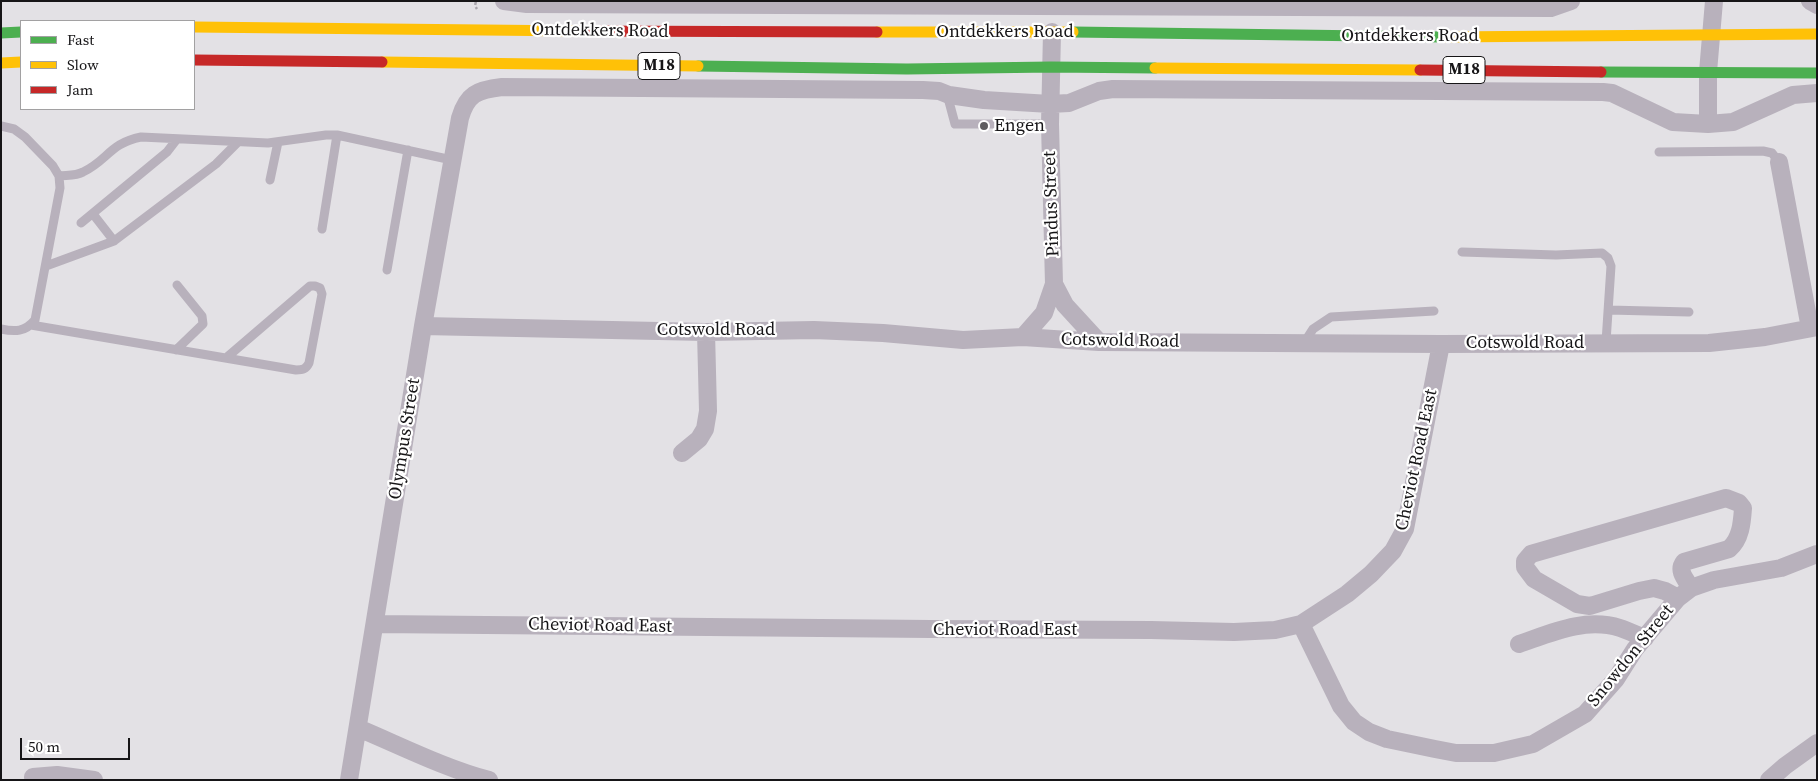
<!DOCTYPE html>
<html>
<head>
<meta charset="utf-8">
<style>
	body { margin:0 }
	#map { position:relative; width:1818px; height:781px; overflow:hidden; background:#e3e1e5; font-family:"Source Serif 4",serif }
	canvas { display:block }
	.frame { position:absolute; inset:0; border:2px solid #161517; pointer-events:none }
	.legend { position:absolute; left:20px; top:20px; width:175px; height:90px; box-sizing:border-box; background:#fff; border:1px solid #a2a1a2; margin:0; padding:6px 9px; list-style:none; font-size:15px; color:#161517 }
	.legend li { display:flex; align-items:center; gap:10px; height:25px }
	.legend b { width:25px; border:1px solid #a2a1a2 }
	.scale { position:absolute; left:20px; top:738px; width:110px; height:22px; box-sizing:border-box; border:2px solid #161517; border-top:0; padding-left:6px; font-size:15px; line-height:18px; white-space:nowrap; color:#161517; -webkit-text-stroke:4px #fff; paint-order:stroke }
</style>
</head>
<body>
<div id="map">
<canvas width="1818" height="781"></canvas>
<div class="frame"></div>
<ul class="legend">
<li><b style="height:6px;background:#4caf50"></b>Fast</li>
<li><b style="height:6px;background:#ffc107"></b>Slow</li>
<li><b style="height:6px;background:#c62828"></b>Jam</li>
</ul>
<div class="scale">50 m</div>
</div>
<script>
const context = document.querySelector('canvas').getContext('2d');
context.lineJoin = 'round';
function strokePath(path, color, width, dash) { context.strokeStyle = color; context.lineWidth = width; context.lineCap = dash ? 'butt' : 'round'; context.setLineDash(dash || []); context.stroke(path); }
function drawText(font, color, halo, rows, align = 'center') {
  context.font = font + ' "Source Serif 4",serif'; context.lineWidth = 4.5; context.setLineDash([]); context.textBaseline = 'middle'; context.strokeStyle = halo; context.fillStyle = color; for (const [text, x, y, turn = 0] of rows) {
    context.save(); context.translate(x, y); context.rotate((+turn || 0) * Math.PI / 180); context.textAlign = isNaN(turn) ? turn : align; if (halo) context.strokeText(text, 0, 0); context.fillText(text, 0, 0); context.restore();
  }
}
strokePath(new Path2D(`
	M476,1l-1,5 2,3`), '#a9a5ac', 2.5, [4, 2.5]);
strokePath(new Path2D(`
	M947,94l8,30h95
	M1,126l13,3 11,8 28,29 6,10 1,12 -25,132c-10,12 -20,12 -34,9
	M1659,152l104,-1 9,2 7,9
	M59,176c8,-1 17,0 24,-4 24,-11 27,-29 58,-35l127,6 58,-8h11l115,25
	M270,180l8,-38
	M93,214l21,27 102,-77 22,-22
	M81,223l86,-71 10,-13
	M322,229l15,-94
	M1462,252l94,3 46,-2 6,5 3,8 -5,76
	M46,266l68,-25
	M387,270l21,-120
	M1609,310l80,2
	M31,325l265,45c7,0 10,-1 13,-7l13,-69 -2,-6 -5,-2h-5l-84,72
	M1304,343l9,-14 18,-12 103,-6
	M176,350l27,-26 -1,-8 -25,-31`), '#b8b1bc', 9);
strokePath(new Path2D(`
	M504,1l23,3 1024,4 20,-7
	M1714,1l-6,71v52l25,-2 60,-27 24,-2
	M1810,1l7,4
	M1779,162l31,166
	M1054,284l11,21 34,37
	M423,326l283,6 108,-2 69,3 80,7 60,-3 76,5 342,2 268,-1 56,-6 52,-10
	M1023,337l21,-24 10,-29 -4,-160 2,-92
	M682,453l17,-14 6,-10 3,-18 -2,-79
	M1678,598l-13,-7 -11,-3 -15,3 -49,15 -13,-2 -43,-25 -9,-12v-6l6,-7 195,-56 13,5 4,5c-1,14 -2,31 -14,41l-45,13c-7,9 2,18 7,26
	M375,624l556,5 220,1 83,2 41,-2 26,-6 46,-30 24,-20 22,-23 12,-22 36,-185
	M1301,624l40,82 13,16 15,10 18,7 48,10 21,4h38l39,-9 52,-30 31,-35 19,-30 43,-51 13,-10 23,-8 67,-12 36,-14
	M1519,644c32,-11 66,-27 101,-16 9,3 17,7 25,10
	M358,728c43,18 86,40 131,52
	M33,777l24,-2 37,5
	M349,780l74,-454 37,-208c7,-24 17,-28 42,-31l421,3 16,1 10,4 35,5 66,4 19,-1 30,-12 14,-2 490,3 9,1 61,29 35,2
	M1769,780l16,-14 32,-23`), '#b8b1bc', 18);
strokePath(new Path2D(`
	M1073,32l371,5
	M1,33l20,-1
	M698,66l209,3 144,-2 104,1
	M1601,72l216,1`), '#4caf50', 11);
strokePath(new Path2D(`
	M194,27l386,4
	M877,32h196
	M1444,37l373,-3
	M382,62l316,4
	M1,63l20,-1
	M1155,68l265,2`), '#ffc107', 11);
strokePath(new Path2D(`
	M580,31l297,1
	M194,60l188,2
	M1420,70l181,2`), '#c62828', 11);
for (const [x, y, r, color] of [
	[984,126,5,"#5e5c5f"]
]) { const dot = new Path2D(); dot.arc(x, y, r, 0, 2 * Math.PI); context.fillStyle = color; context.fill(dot); strokePath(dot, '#fff', 2); }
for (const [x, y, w] of [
	[659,66,42],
	[1464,70,42]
]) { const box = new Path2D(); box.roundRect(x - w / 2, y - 13.5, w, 27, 4); context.fillStyle = '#fff'; context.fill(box); strokePath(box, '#161517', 1); }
drawText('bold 16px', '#161517', null, [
	["M18",659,66],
	["M18",1464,70]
]);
drawText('18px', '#161517', '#fff', [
	["Ontdekkers Road",600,31,1],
	["Ontdekkers Road",1005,32],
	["Ontdekkers Road",1410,36],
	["Pindus Street",1052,204,-92],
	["Cotswold Road",716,330],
	["Cotswold Road",1120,341,1],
	["Cotswold Road",1525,343],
	["Olympus Street",405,439,-81],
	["Cheviot Road East",1417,460,-78],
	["Cheviot Road East",600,626,1],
	["Cheviot Road East",1005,630],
	["Snowdon Street",1631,656,-51]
]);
drawText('18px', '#161517', '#fff', [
	["Engen",994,126]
], 'left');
</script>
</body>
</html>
